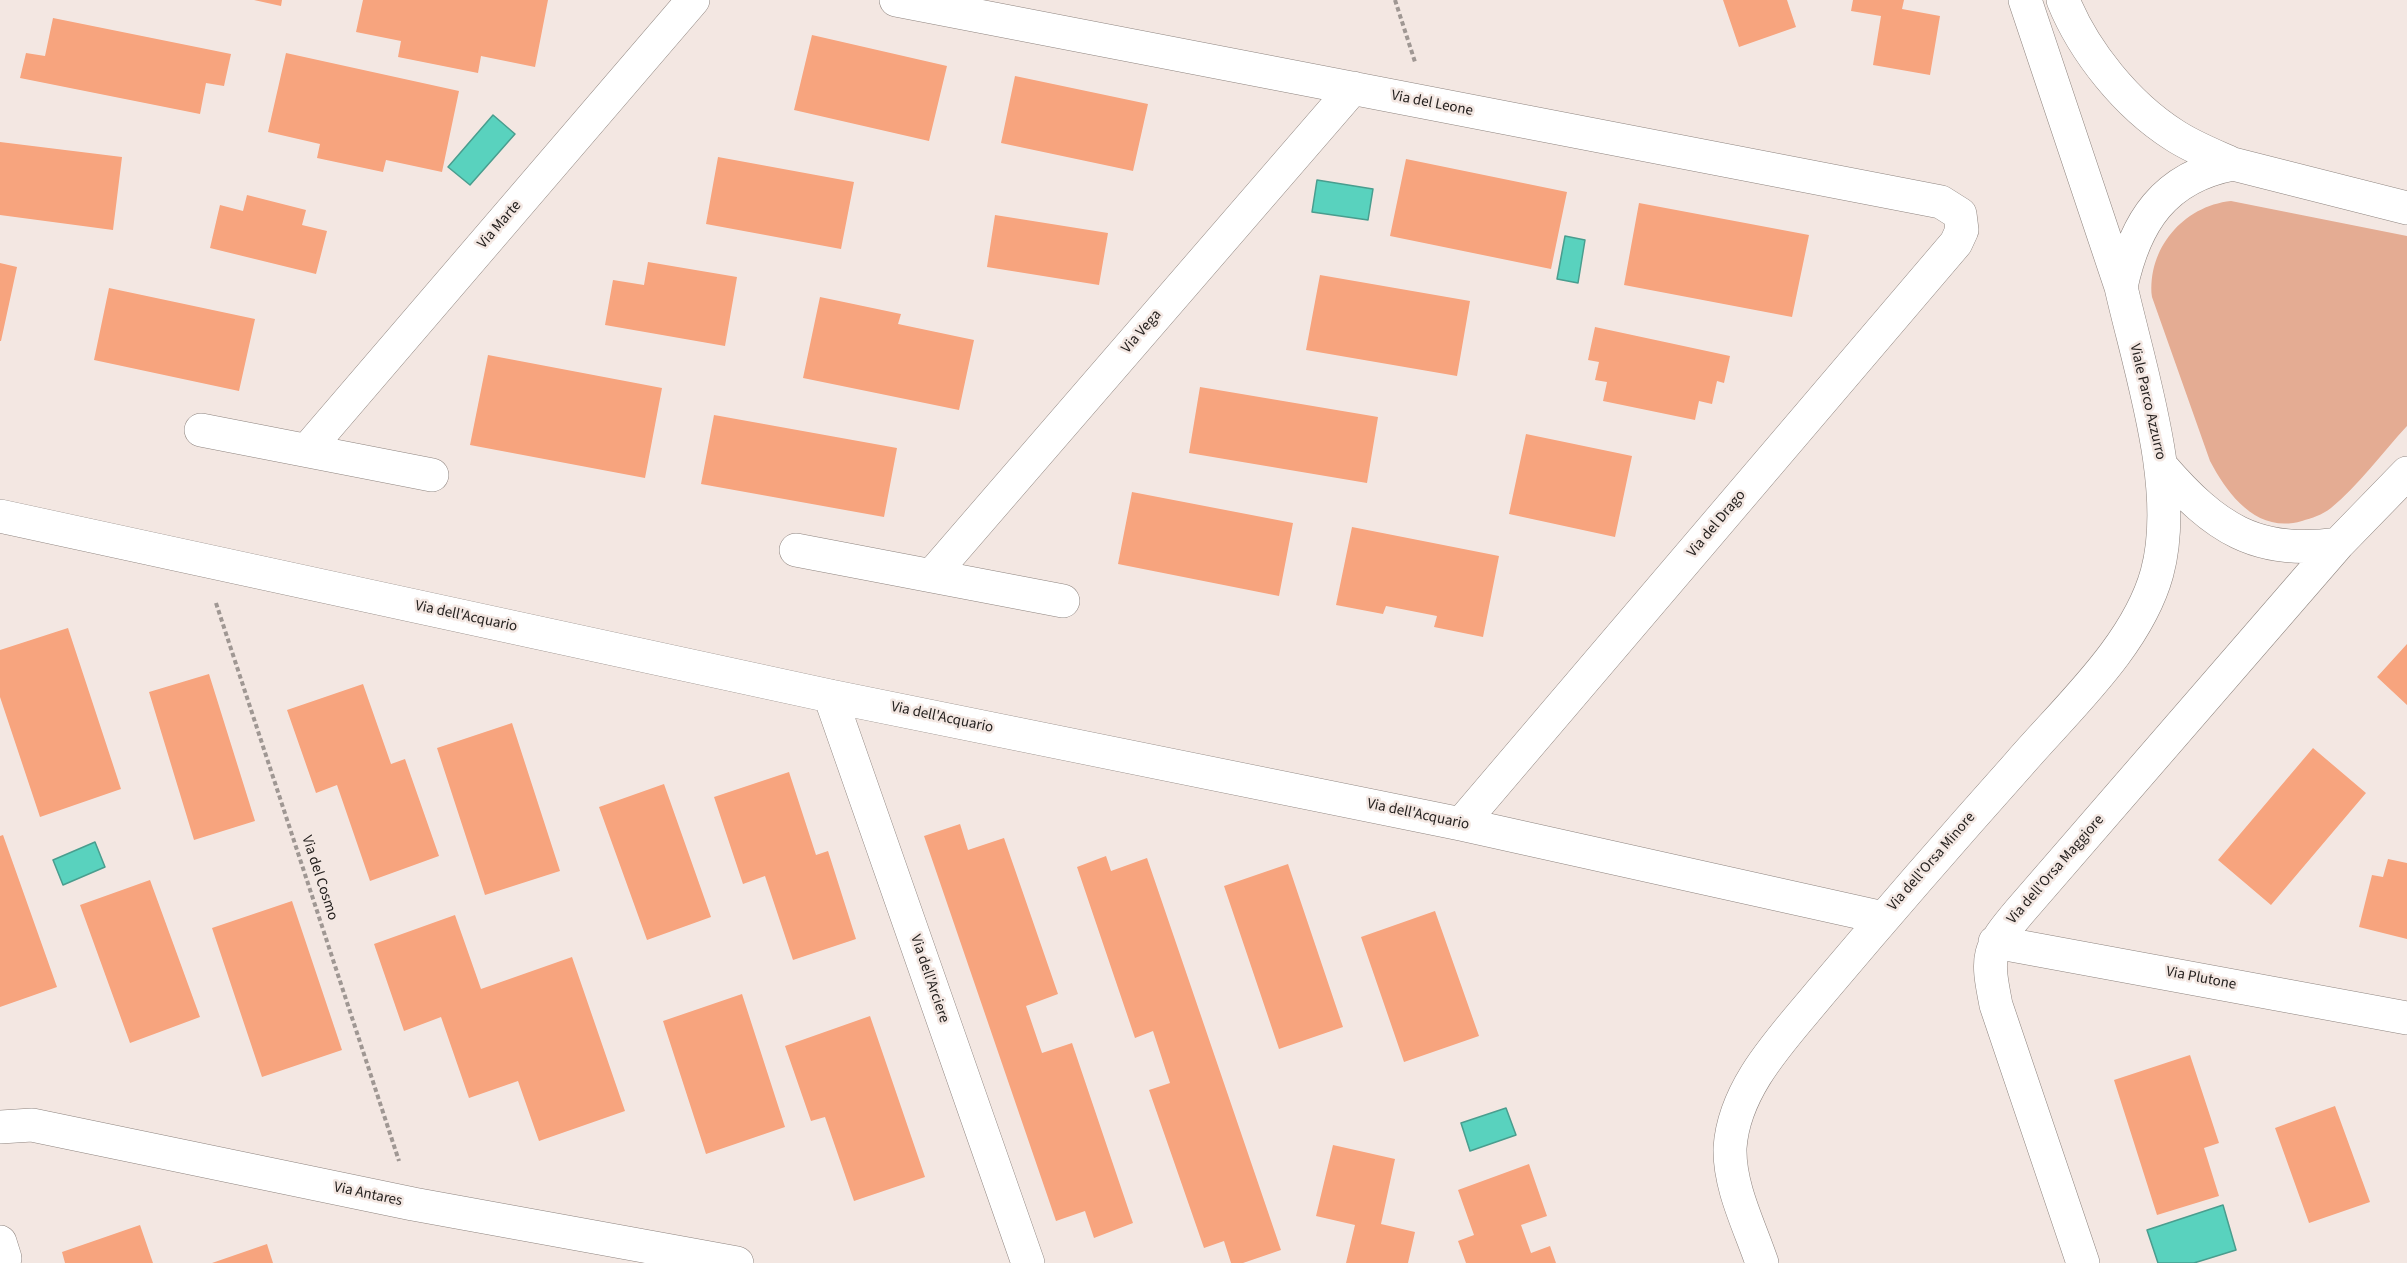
<!DOCTYPE html>
<html>
<head>
<meta charset="utf-8">
<style>
	body { margin:0 }
	canvas { display:block; background:#f3e7e2 }
</style>
</head>
<body>
<canvas width="2407" height="1263"></canvas>
<script>
const context = document.querySelector('canvas').getContext('2d');
context.lineJoin = 'round';
function paint(path, color) { context.fillStyle = color; context.fill(path, 'evenodd'); }
function strokePath(path, color, width, dash) { context.strokeStyle = color; context.lineWidth = width; context.lineCap = dash ? 'butt' : 'round'; context.setLineDash(dash || []); context.stroke(path); }
function drawText(font, color, halo, rows, align = 'center') {
  context.font = font + ' "Source Sans 3",sans-serif'; context.lineWidth = 5; context.setLineDash([]); context.textBaseline = 'middle'; context.strokeStyle = halo; context.fillStyle = color; for (const [text, x, y, turn = 0] of rows) {
    context.save(); context.translate(x, y); context.rotate((+turn || 0) * Math.PI / 180); context.textAlign = isNaN(turn) ? turn : align; if (halo) context.strokeText(text, 0, 0); context.fillText(text, 0, 0); context.restore();
  }
}
paint(new Path2D(`
	M2231,201l176,35v190c-25,27 -48,59 -76,82 -9,7 -19,10 -29,13 -45,13 -74,-26 -92,-60l-58,-164c-5,-48 31,-91 79,-96z`), '#e4ac93');
const water = new Path2D(`
	M493,115l22,19 -45,51 -22,-18z
	M1317,180l56,9 -5,31 -56,-8z
	M1565,236l20,4 -7,43 -21,-4z
	M95,842l10,25 -42,18 -10,-25z
	M1506,1108l10,27 -46,16 -9,-28z
	M2223,1205l13,45 -42,13h-36l-11,-33z`);
paint(water, '#59d2be');
strokePath(water, '#499d8e', 1.5);
paint(new Path2D(`
	M254,0h28l-1,6z
	M363,0h185l-13,67 -54,-11 -3,17 -80,-16 3,-16 -45,-9z
	M1723,0h64l9,27 -57,20z
	M1853,0h51l-2,9 38,7 -10,59 -57,-10 8,-49 -30,-5z
	M53,18l178,36 -7,32 -18,-3 -6,31 -180,-36 6,-25 19,3z
	M812,35l135,31 -18,75 -135,-31z
	M286,53l173,38 -17,81 -56,-12 -3,12 -66,-14 3,-14 -52,-12z
	M1015,76l133,28 -15,67 -132,-28z
	M0,142l122,15 -9,73 -113,-15z
	M718,157l136,25 -13,67 -135,-25z
	M1406,159l161,33 -16,77 -161,-33z
	M247,195l59,15 -4,15 25,6 -11,43 -106,-26 10,-43 23,6z
	M1639,203l170,32 -17,82 -168,-32z
	M995,215l113,18 -9,52 -112,-18z
	M648,262l89,15 -12,69 -120,-21 8,-45 31,5z
	M0,263l17,4 -16,74h-1z
	M1320,275l150,26 -13,75 -151,-26z
	M109,288l146,31 -16,72 -145,-31z
	M820,297l81,17 -3,10 76,16 -15,70 -156,-32z
	M1595,327l135,29 -6,27 -7,-2 -5,23 -13,-3 -4,19 -92,-19 4,-19 -12,-2 4,-18 -11,-2z
	M488,355l174,33 -17,90 -175,-33z
	M1200,387l178,30 -11,66 -178,-30z
	M714,415l183,33 -13,69 -183,-33z
	M1526,434l106,22 -17,81 -106,-23z
	M1132,492l161,31 -14,73 -161,-32z
	M1352,527l147,29 -16,81 -49,-10 3,-11 -51,-10 -3,8 -47,-9z
	M68,628l53,161 -81,28 -40,-120v-47z
	M2407,644v61l-30,-28z
	M209,674l46,147 -61,19 -45,-148z
	M363,684l28,80 14,-5 34,97 -69,25 -33,-96 -21,8 -29,-83z
	M512,723l48,148 -75,24 -48,-147z
	M2313,748l53,45 -95,112 -53,-45z
	M789,772l27,83 12,-4 28,88 -63,21 -28,-84 -22,8 -29,-87z
	M664,784l47,133 -64,23 -48,-133z
	M960,824l8,26 36,-12 54,156 -32,12 16,47 30,-10 61,180 -39,15 -9,-27 -29,10 -132,-385z
	M3,835l54,152 -57,20v-171z
	M1106,856l5,15 36,-13 134,392 -38,13h-12l-7,-22 -20,7 -55,-158 21,-7 -17,-52 -18,7 -58,-171z
	M2388,859l19,4v76l-48,-12 13,-52 11,2z
	M1288,864l55,163 -64,22 -55,-163z
	M150,880l50,137 -70,26 -50,-138z
	M292,901l50,149 -80,27 -50,-149z
	M1435,911l44,125 -75,26 -43,-125z
	M455,915l26,74 91,-32 53,154 -86,30 -21,-60 -49,17 -28,-81 -37,14 -30,-87z
	M742,994l43,133 -79,27 -43,-133z
	M870,1016l55,161 -71,24 -29,-84 -14,4 -26,-75z
	M2190,1055l29,88 -15,5 15,48 -62,19 -43,-135z
	M2335,1106l35,96 -61,21 -34,-95z
	M1333,1145l62,14 -14,65 34,8 -7,31h-62l9,-38 -39,-9z
	M1529,1164l18,52 -26,9 10,28 19,-7 6,17h-90l-8,-22 16,-6 -16,-45z
	M140,1225l13,38h-88l-3,-11z
	M267,1244l6,19h-61z`), '#f7a47e');
const minor = new Path2D(`
	M896,0l1045,202 19,12 2,16 -6,13 -495,581
	M2025,0l96,287
	M2063,0c21,52 64,105 111,135 18,12 39,20 59,29
	M201,430l231,45
	M307,450l386,-450
	M2162,467c52,60 94,89 176,77l69,-71
	M0,516l830,180 631,128 423,94
	M796,550l267,51
	M932,575l421,-487
	M830,696l198,567
	M1995,942l412,76
	M0,1127l32,-2 381,79 324,59
	M0,1242l5,16
	M1762,1263c-12,-36 -33,-76 -32,-115 4,-61 53,-110 90,-155 65,-77 131,-153 198,-228 48,-56 119,-119 139,-192 23,-84 -17,-202 -36,-286 14,-65 43,-110 112,-123l174,44
	M2083,1263l-87,-258c-10,-50 -9,-55 24,-94l318,-367`);
strokePath(minor, '#8e847f', 34);
strokePath(new Path2D(`
	M1395,0l20,62
	M216,603l183,558`), '#9f9793', 4, [4.5, 3]);
strokePath(minor, '#fff', 33);
drawText('15px', '#25211f', '#f3e7e2', [
	["Via del Leone",1432,104,11],
	["Via Marte",500,225,-49],
	["Via Vega",1142,332,-49],
	["Viale Parco Azzurro",2147,402,77],
	["Via del Drago",1717,524,-50],
	["Via dell'Acquario",466,617,12],
	["Via dell'Acquario",942,718,12],
	["Via dell'Acquario",1418,815,12],
	["Via dell'Orsa Minore",1932,862,-49],
	["Via dell'Orsa Maggiore",2056,870,-49],
	["Via del Cosmo",319,878,72],
	["Via dell'Arciere",929,979,71],
	["Via Plutone",2201,979,11],
	["Via Antares",368,1195,12]
]);
</script>
</body>
</html>
